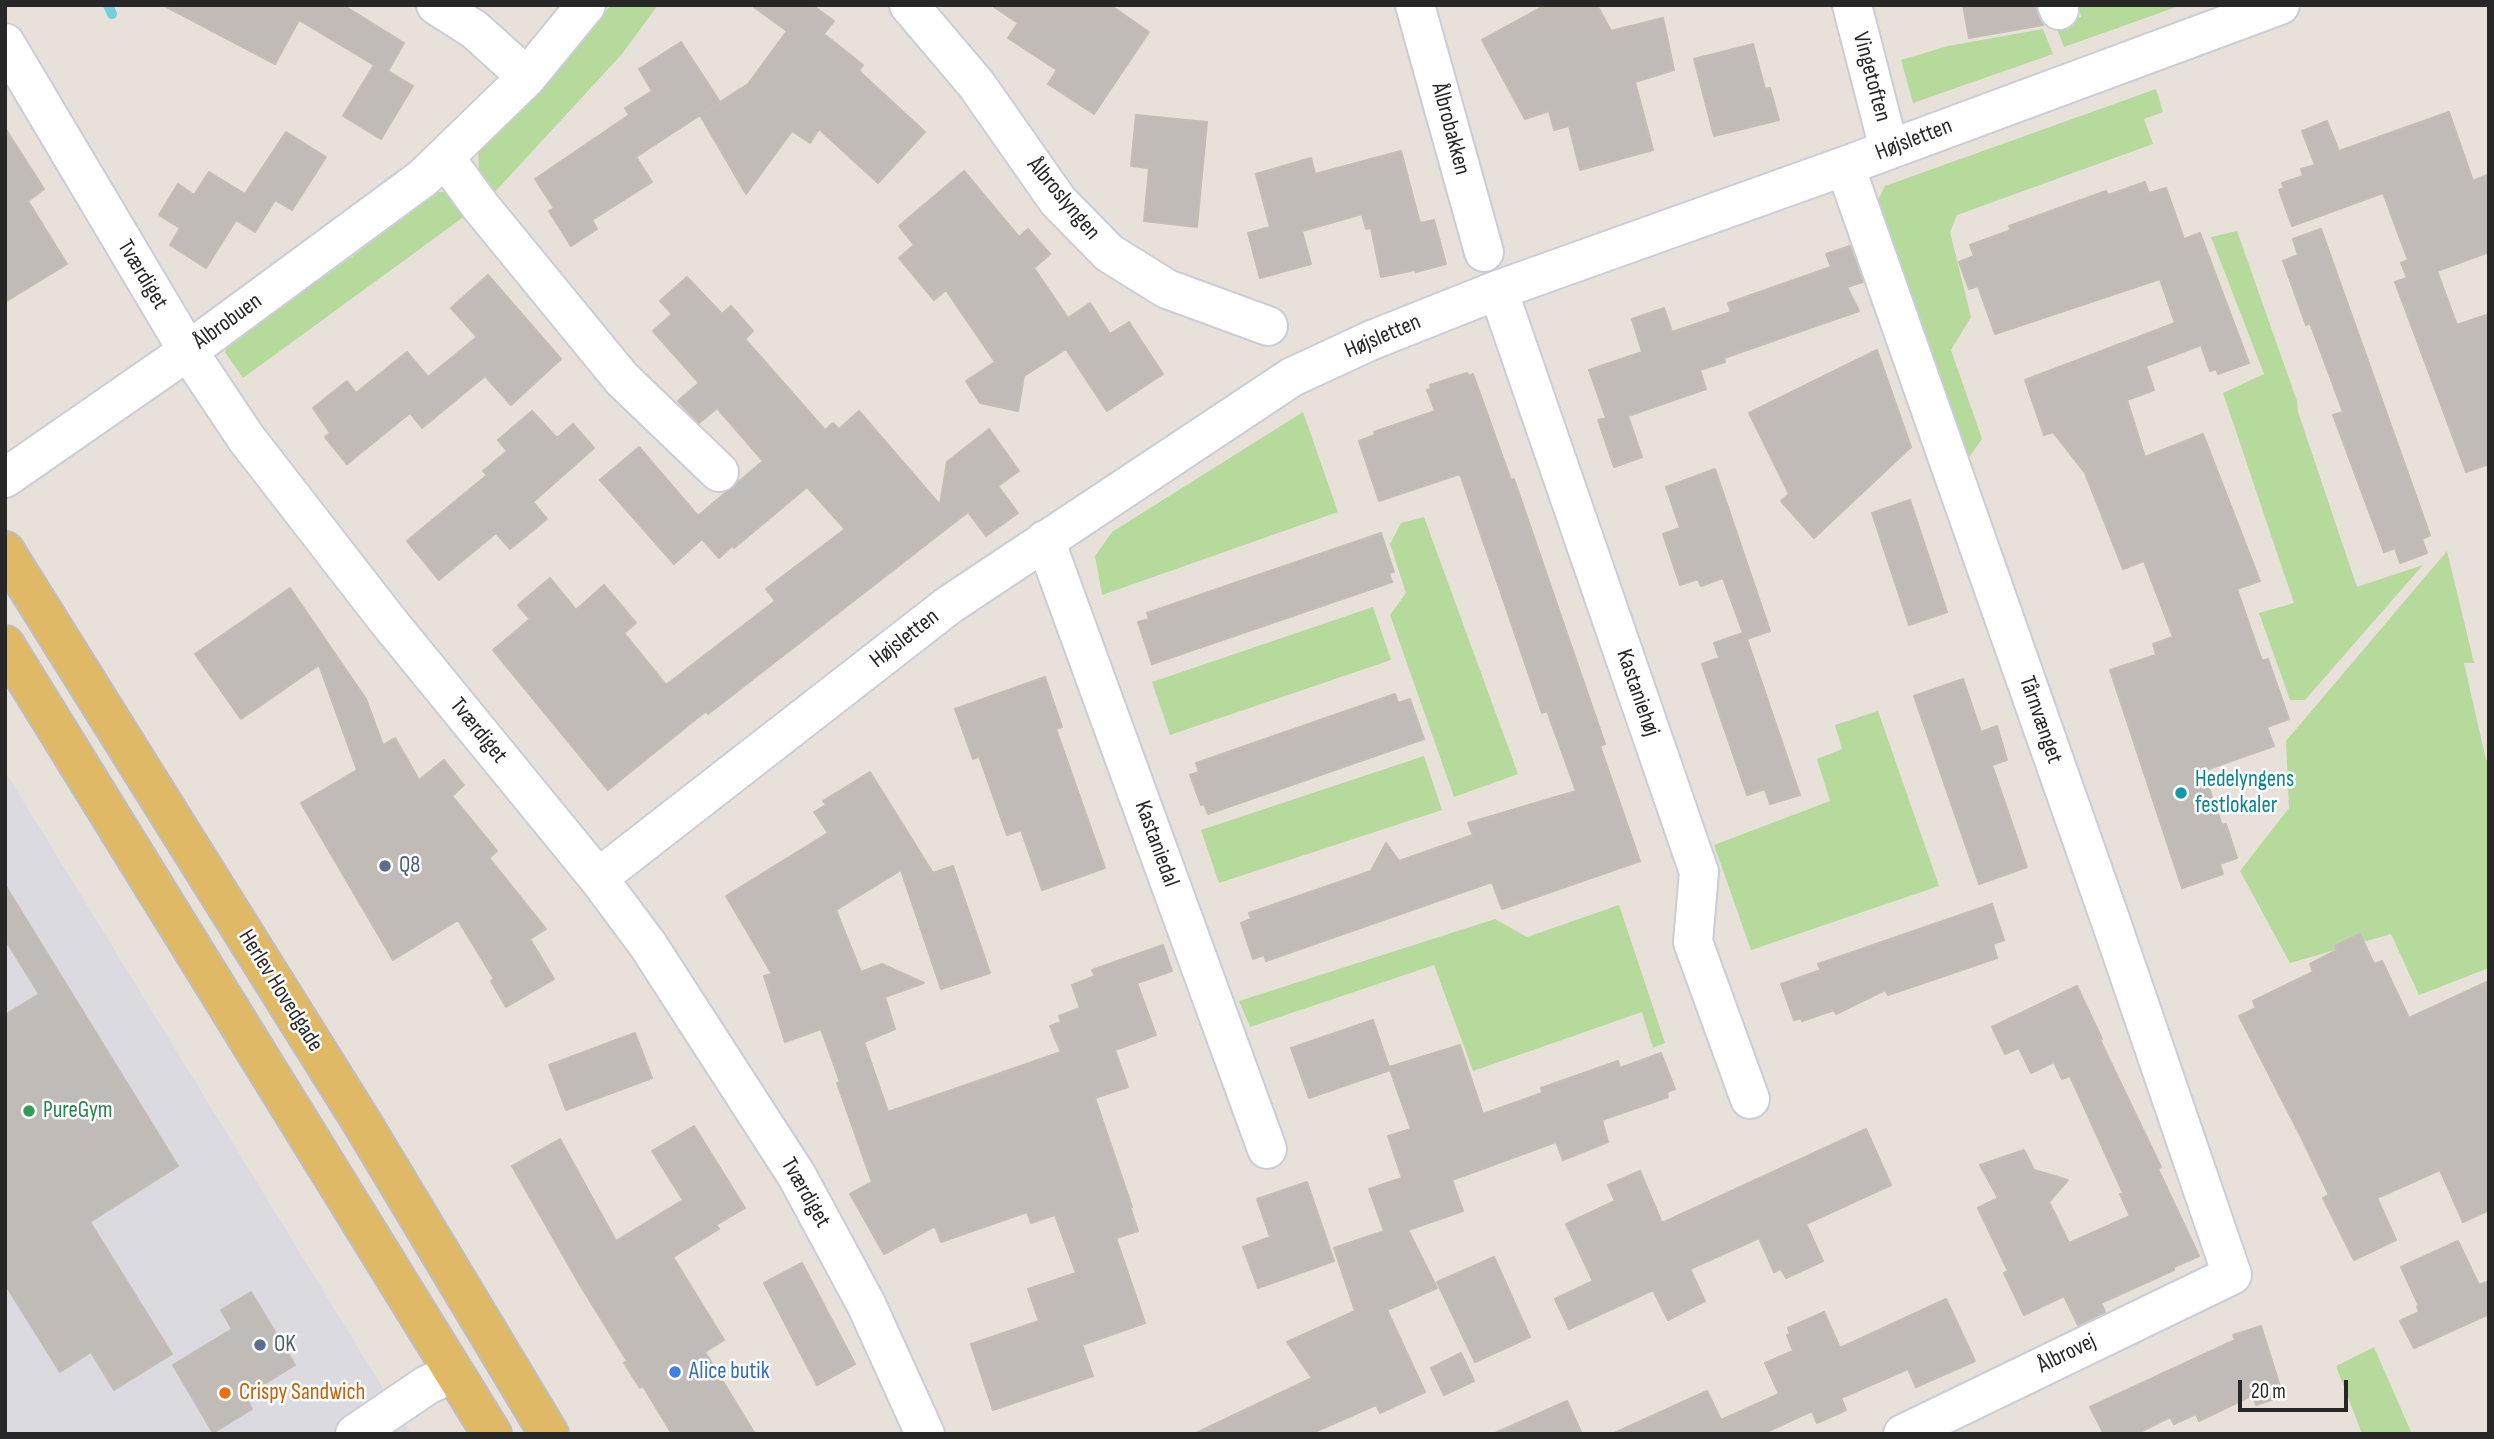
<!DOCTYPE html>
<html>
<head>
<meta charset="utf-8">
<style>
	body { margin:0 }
	#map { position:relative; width:2494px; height:1439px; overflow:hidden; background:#e8e1da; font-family:"Sofia Sans Condensed",sans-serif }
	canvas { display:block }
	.frame { position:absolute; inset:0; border:7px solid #272727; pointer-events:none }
	.scale { position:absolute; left:2238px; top:1380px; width:110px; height:32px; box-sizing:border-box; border:4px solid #272727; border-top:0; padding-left:9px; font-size:21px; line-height:24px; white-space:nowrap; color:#272727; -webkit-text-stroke:5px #fff; paint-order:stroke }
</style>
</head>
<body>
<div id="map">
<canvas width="2494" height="1439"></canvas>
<div class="frame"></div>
<div class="scale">20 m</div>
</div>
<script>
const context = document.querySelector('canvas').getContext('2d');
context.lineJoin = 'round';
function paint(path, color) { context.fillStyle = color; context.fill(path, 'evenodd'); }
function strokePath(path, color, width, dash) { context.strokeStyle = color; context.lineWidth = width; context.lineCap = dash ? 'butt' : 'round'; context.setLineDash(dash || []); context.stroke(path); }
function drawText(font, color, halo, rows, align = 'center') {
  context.font = font + ' "Sofia Sans Condensed",sans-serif'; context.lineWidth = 5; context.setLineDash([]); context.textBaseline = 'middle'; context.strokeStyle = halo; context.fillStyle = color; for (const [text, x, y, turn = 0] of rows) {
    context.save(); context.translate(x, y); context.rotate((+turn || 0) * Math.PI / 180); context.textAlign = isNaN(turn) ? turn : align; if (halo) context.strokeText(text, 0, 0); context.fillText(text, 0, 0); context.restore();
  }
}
paint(new Path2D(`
	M5,771l406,663h-406z`), '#dcdae1');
paint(new Path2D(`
	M611,5h47l-36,49 -129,140 -14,-20 -1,-23 62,-62z
	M2078,5h104l-118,42 -9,-23 26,-7z
	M2043,29l10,25 -140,49 -12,-43 47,-14z
	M2156,89l7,23 -19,7 9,25 -196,71 -7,17 21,85 -20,33 31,89 -20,28 -88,-259 11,-22z
	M435,192h12l18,24 -222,162 -18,-26 6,-12 121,-83z
	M2237,231l60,170 1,11 59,175 66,-22 -118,135h-15l-31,-87 35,-10 -71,-210 41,-19 -53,-137z
	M1303,412l35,100 -236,83 -7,-39 17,-24z
	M1424,517l94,257 -64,23 -64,-182 16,-22 -16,-49 11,-21z
	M2447,551l27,112h-10l22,97h3v208l-70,27 -28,-61 -101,29 -50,-92 49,-63 -3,-67z
	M1373,607l18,53 -221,75 -18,-53z
	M1878,711l61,175 -188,64 -37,-105 116,-44 -13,-42 25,-10 -7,-24z
	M1424,756l18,54 -223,73 -18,-53z
	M1619,905l46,138 -12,5 -11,-36 -169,59 -39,-106 -184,62 -11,-26 256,-82 32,18z
	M2374,1347l38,87h-50l-26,-68z`), '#b6da9c');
strokePath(new Path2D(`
	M108,5l4,9`), '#77cde0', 10);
const building = new Path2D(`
	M163,5h180l61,38 -16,28 25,15 -32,53 -38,-23 31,-51 -75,-45 -24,44z
	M751,5h61l22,16 -10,13 39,31 -4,6 66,61 -47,51 -59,-54 -9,14 -18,-12 -46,63 -46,-79 48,-31 39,-53z
	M991,5h119l39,27 -55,82 -46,-30 9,-14 -49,-32 10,-15z
	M1546,5h51l14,26 52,-13 11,52 -39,12 18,68 -73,20 -11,-44 -15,4 -5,-19 -24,8 -43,-79z
	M1963,5h73l3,13 4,7 -74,13z
	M681,42l39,60 -84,55 16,25 -60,38 5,9 -26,17 -22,-35 5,-3 -19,-29 94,-64 -4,-7 27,-17 -13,-22z
	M1753,44l12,45 5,-1 9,32 -65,16 -20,-77z
	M2449,112l24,69 16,-7v78l-52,19 20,54 32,-11v150l-23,8 -71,-190 12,-4 -6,-15 7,-3 -25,-67 -91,33 -13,-36 5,-2 -2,-5 21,-7 -2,-7 14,-4 -13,-34 25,-10 12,30z
	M1136,115l71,7 -10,105 -53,-6 5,-53 -18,-2z
	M5,128l39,61 -16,12 39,63 -62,38z
	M286,132l40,25 -34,53 -17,-10 -20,32 -19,-12 -30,48 -36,-23 10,-17 -21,-13 19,-31 16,11 15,-23 36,22z
	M1401,151l19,72 14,-3 12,44 -30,8 -1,-2 -34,7 -10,-49 -5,1 -4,-15 -60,17 9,33 -51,14 -12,-45 22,-6 -14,-53 55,-16 4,16z
	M964,171l55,66 9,-8 22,25 -16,14 34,50 22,-15 20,31 19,-12 34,52 -56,37 -41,-62 -42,27 -6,35 -38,-8 -14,-22 29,-19 -49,-72 -12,10 -35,-42 15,-13 -15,-19z
	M2145,182l4,11 17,-5 18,51 16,-6 49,130 -31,11 -2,-5 -6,2 -9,-26 -55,21 8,24 -27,10 18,57 58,-23 57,147 -23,8 25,72 6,-2 21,60 -22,8 7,19 -71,25 19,54 4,-1 11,34 -17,6 3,10 -41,14 -72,-218 46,-15 -3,-11 20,-7 -29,-76 -21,8 -38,-96 -32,-41 -9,3 -19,-55 150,-57 -15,-44 -165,55 -17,-48 -9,3 -10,-27 15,-6 -4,-11 41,-15 -2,-4 97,-35 2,4z
	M2321,229l109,306 -8,4 5,14 -27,10 -5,-15 -11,4 -51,-137 10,-3 -33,-89 -4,2 -23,-64 15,-6 -5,-16z
	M1850,246l13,36 -16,5 12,24 -135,47 1,4 -25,8 6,19 -78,27 14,41 -28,10 -16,-47 8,-2 -17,-48 53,-18 -10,-33 32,-11 8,24 59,-20 -3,-9 103,-36 -5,-13z
	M488,275l73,84 -50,46 -26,-29 -63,52 -12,-15 -63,51 -22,-27 5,-4 -17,-25 34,-27 9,12 51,-41 21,25 49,-40 -26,-29z
	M687,277l35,37 9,-8 22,25 -8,8 80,91 8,-7 6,6 20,-18 81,94 7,-43 42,-33 30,42 -21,15 20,27 -32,23 -18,-24 -260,202 -2,-3 -98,79 -115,-140 37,-31 -12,-14 32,-27 26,32 28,-25 32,38 -12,10 42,52 109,-84 -9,-12 79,-60 -38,-42 -73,61 -1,-3 -14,13 -17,-19 -28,25 -74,-84 39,-33 59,69 65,-55 -46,-53 -18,15 -21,-22 21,-18 -46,-52 19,-17 -12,-13z
	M1877,350l34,97 -97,91 -33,-37 8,-7 -40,-81z
	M1467,373l2,3 4,-2 38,106 3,-1 91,265 -5,2 40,115 -138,48 -10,-27 -226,79 -2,-6 -11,4 -12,-36 10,-4 -2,-6 122,-42 15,-28 13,18 74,-26 -5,-12 108,-32 -29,-80 -5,2 -82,-239 -81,27 -20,-60 16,-6 -1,-3 61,-21 -8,-21 4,-1 -1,-4z
	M532,411l25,27 16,-14 21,24 -61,54 14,17 -37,30 -14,-16 -57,47 -32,-39 80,-66 -4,-4 24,-20 -9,-11z
	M1715,469l55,162 -23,8 53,156 -30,9 -5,-15 -18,6 -45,-131 17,-6 -5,-15 29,-10 -20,-55 -22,8 -3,-7 -18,6 -17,-51 17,-6 -14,-41z
	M1910,500l37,112 -38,13 -37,-112z
	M1381,533l13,39 -5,1 3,9 -240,82 -14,-42 11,-3 -2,-6z
	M290,588l76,111 17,46 12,-7 24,42 25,-20 20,25 -12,11 45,55 -8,7 57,71 -16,10 24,40 -48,28 -15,-26 3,-2 -36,-59 -65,40 -92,-157 56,-33 -38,-105 -78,54 -46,-65z
	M1045,677l17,50 -6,2 49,139 -63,22 -21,-60 -14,5 -28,-79 -6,3 -18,-50z
	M1963,679l18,53 16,-6 10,34 -15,5 35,102 -48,17 -65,-188z
	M1395,694l3,9 12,-4 14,40 -216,75 -4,-10 -3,1 -11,-30 9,-3 -3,-9z
	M870,772l63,101 20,-7 37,107 -49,16 -40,-119 -65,40 25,62 21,-8 42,19 -39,14 10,32 -31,13 24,70 173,-60 -11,-26 11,-4 -2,-6 21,-8 -8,-23 23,-9 -3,-6 71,-25 9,26 -35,12 19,52 -41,15 13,37 -33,11 37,109h-2l8,24 -22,7 29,85 -63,22 11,31 -100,34 -22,-66 68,-23 -11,-32 48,-16 -21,-58 -24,8 -4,-11 -86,30 -6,-16 -51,28 -34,-60 22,-12 -35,-99 3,-1 -19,-53 -36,13 -21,-66 8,-2 -46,-78 102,-63 -14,-21 12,-7 -3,-4z
	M5,885l173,281 -88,56 82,132 -58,36 -23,-38 -31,20 -55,-88v-269l34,-21 -34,-55z
	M1992,904l12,36 -11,4 4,14 -109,37 -3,-5 -49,24 -2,-4 -32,11 -1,-3 -7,2 -13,-36 40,-14 -3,-6z
	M2360,934l14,30 8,-3 27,57 80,-37v229l-26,12 -23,-52 -63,28 19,42 -42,20 -31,-62 6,-3 -27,-56 -63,-123 17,-8 -3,-7 60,-29 -3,-8 27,-14 -2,-4z
	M2077,986l25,53 -2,1 61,127 -3,2 41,87 -25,11v3l-73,33 4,9 -27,13 -14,-29 -40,19 -20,-42 4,-2 -30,-63 20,-10 -18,-33 44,-15 10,20 34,10 -19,22 20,41 61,-27 -10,-22 4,1 -54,-119 -8,3 -8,-17 -23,11 -12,-25 -14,6 -13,-27z
	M1373,1020l16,47 71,-22 23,69 59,-21 -1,-5 77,-27 2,7 41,-15 14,36 -8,3 1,5 -66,23 6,22 -45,18 -7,-18 -104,38 11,31 -55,19 29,58 -50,22 38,82 -45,21 -4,-8 -66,29h-116l118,-56 -25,-36 68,-31 -21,-63 50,-17 -15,-42 33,-11 -14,-42 23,-7 -21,-59 -81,28 -18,-50z
	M635,1033l17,45 -86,32 -17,-45z
	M694,1126l51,82 -29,17 3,4 -46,28 51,83 -19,12 50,82h-83l-29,-48 -3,2 -16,-25 3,-2 -47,-76 -68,-119 48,-27 56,102 67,-41 -31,-49z
	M1866,1129l25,56 -85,39 17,37 -37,17 -5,-9 -7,3 -15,-34 -69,31 15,32 -37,19 -15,-30 -84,39 -14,-30 38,-18 -27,-57 49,-23 -7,-16 32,-14 22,52z
	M1307,1182l27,79 -76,27 -15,-41 27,-10 -13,-38z
	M2458,1241l21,44 10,-4v33l-75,34 -14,-27 19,-9 -2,-5 2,-1 -18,-39z
	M1494,1257l36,80 -55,25 -38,-80z
	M802,1263l53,101 -38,21 -53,-102z
	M251,1292l44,73 -50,31 7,13 -39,24 -40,-68 59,-36 -11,-19z
	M1946,1299l29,62 -59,26 -8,-18 -67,29 5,12 -29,13 -5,-12 -50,23h-150l95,-43 14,29 58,-26 -14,-31 28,-12 -6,-16 3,-1 -2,-6 36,-16 16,36z
	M2261,1326l22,70 -27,9 -3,-10 -54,26 -3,-7 -22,10 -4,-7 -34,17h-32l-14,-27 145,-67 -2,-5z
	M1461,1353l13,28 -30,14 -13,-27z
	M1567,1401l15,33h-89z`);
paint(building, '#c1bbb7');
strokePath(building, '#c3bdb4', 2);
const minor = new Path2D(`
	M436,5l39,25 52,47
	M909,5l67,79 82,117 51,52 58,36 101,37
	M1415,5l69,247
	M1852,5l37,144
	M2057,5l2,5
	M5,43l183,308 58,87 142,183 210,257 50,67 149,231 69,128 59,130
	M445,158l36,49 141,172 97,93
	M1845,166l265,753 122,356 -329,159
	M1498,290l201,582 -6,70 57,157
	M5,478l183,-127 235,-173 104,-101 59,-72
	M1045,540l222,609
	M598,878l351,-273 343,-228 80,-37 126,-50 347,-124 435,-161
	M355,1434l72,-49 27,-12`);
const major = new Path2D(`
	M5,551l356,570 188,313
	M5,645l487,789`);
strokePath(minor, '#c9cdd8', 42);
strokePath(major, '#bebebe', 42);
strokePath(minor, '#fff', 38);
strokePath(major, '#e0b967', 38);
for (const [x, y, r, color] of [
	[2181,793,7,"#0f9aa8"],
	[385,866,7,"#5c6f8a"],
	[29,1111,7,"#2e9e5b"],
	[260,1345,7,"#5c6f8a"],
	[675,1372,7,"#3f7fe0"],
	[225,1393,7,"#e8710a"]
]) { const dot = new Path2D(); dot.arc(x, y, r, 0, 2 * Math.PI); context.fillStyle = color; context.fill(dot); strokePath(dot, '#fff', 2.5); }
drawText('23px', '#272727', '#fff', [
	["Vingetoften",1871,77,75],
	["Ålbrobakken",1450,129,75],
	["Højsletten",1914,140,-21],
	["Ålbroslyngen",1063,199,50],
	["Tværdiget",142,275,59],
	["Ålbrobuen",228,322,-36],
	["Højsletten",1383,337,-23],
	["Højsletten",905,639,-38],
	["Kastaniehøj",1637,693,71],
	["Tårnvænget",2040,720,71],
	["Tværdiget",478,731,51],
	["Kastaniedal",1156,844,70],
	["Herlev Hovedgade",280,991,58],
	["Tværdiget",805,1193,60],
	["Ålbrovej",2067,1354,-26]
]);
drawText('23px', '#0d838f', '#fff', [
	["Hedelyngens",2195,780],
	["festlokaler",2195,806]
], 'left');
drawText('23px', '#4e5e75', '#fff', [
	["Q8",399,866],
	["OK",274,1345]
], 'left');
drawText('23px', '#27864d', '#fff', [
	["PureGym",43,1111]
], 'left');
drawText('23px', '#366cbe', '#fff', [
	["Alice butik",689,1372]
], 'left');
drawText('23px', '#c56008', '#fff', [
	["Crispy Sandwich",239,1393]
], 'left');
</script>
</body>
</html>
